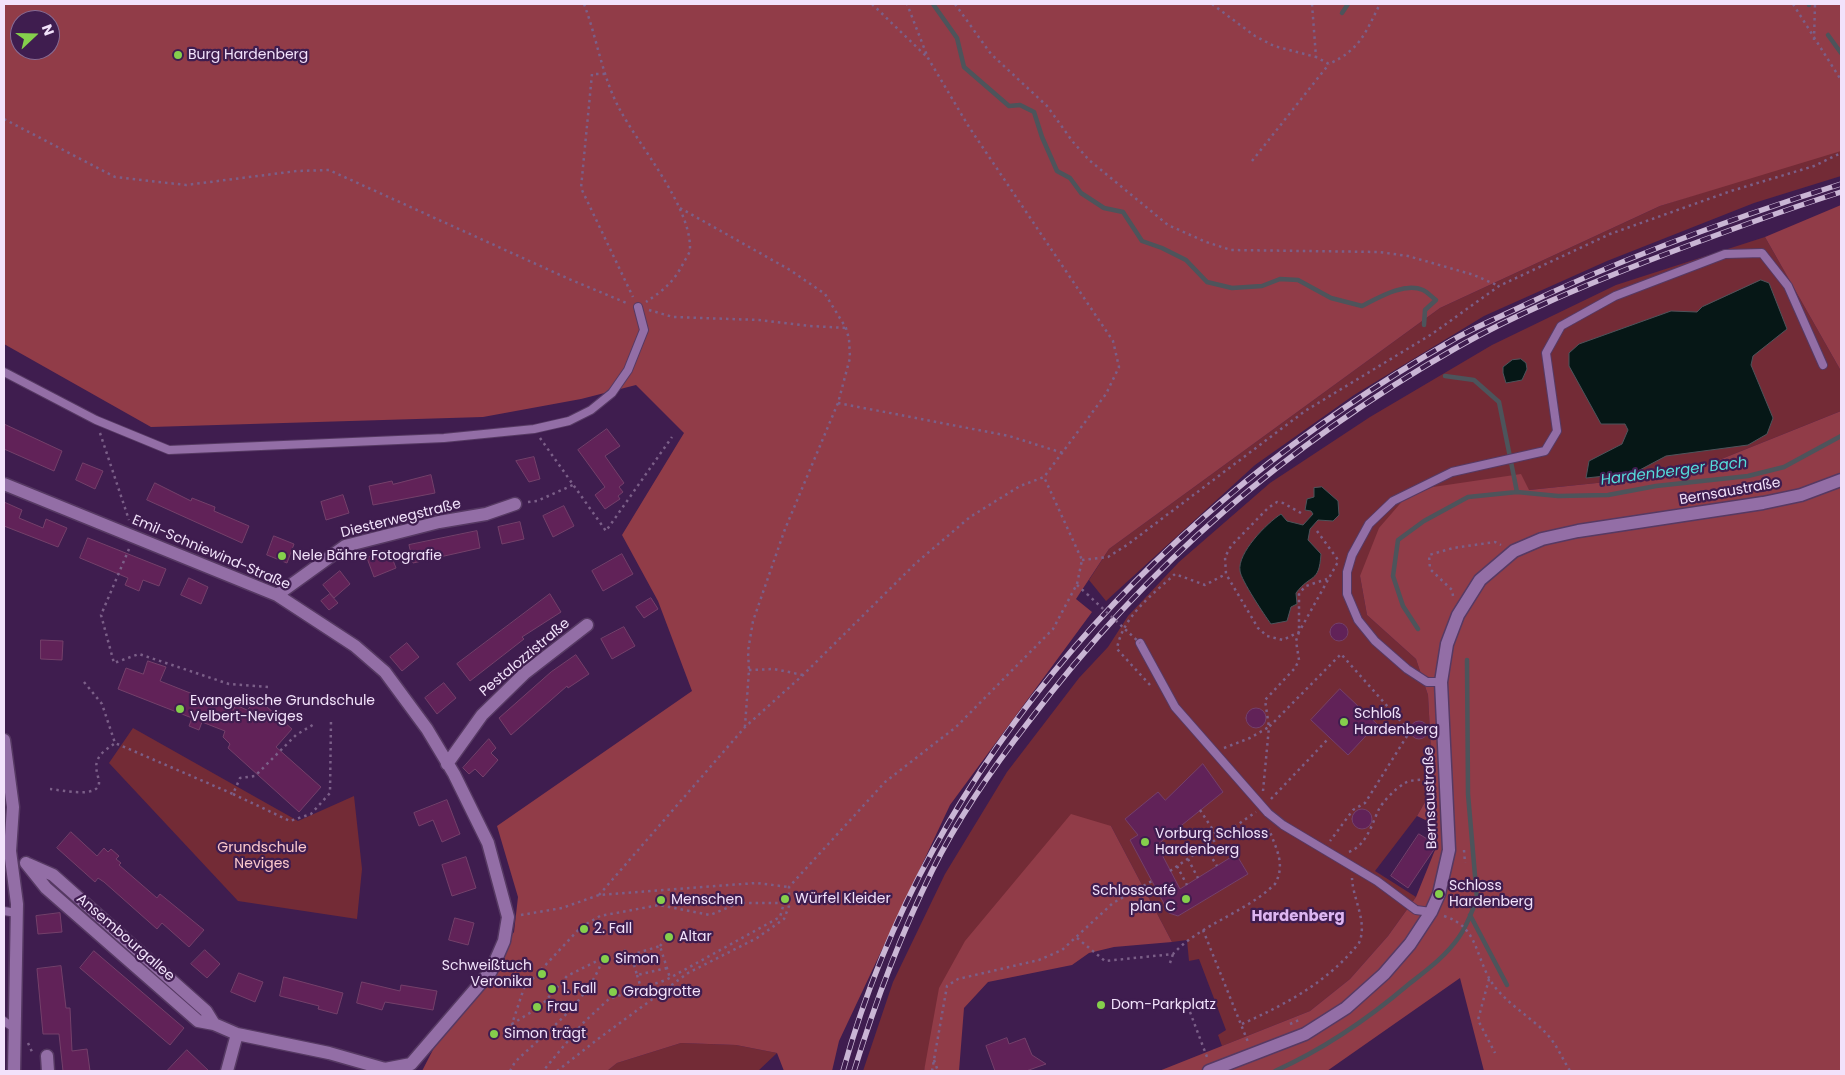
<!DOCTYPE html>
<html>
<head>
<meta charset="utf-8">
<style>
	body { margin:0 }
	#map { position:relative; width:1845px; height:1075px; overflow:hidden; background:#3f1d4f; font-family:Poppins,sans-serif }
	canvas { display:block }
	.frame { position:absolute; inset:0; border:5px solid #f2e2fb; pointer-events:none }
	.north { position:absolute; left:10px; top:10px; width:50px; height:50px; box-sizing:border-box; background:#3f1d4f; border:1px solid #876c94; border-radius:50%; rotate:69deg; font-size:14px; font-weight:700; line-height:20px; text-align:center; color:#f2e2fb }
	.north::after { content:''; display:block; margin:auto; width:18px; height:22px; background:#85cf4c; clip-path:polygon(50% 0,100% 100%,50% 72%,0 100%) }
</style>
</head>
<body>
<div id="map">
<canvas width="1845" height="1075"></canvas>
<div class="frame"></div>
<div class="north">N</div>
</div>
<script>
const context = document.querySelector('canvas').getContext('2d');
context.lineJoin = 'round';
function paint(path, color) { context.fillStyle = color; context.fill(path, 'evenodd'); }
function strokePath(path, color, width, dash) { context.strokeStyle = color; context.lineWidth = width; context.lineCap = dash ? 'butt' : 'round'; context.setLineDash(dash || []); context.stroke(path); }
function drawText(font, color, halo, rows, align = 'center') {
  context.font = font + ' Poppins,sans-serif'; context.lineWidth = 4.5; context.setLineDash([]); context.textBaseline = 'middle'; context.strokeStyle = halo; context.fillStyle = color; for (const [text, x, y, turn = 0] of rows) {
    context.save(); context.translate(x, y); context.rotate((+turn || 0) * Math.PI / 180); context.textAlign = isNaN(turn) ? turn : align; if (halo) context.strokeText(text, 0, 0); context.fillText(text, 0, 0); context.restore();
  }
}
paint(new Path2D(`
	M1841,148v28l-87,27 -147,58 -123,55 -130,79 -99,70 -149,136 -17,-21 20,-31 331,-241 220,-102z
	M1765,237l76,134v40l-157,63 -155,16 -169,86 7,39 49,44 12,36 5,93 -16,28 -42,55 41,26 -28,39 -38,43 -40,32 -88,35 -4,-11 8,-5 -27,-71 -10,2 -2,-21 -15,2 -61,-116 -180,219 -7,26h-61l30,-89 52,-108 62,-102 72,-94 29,-31 20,-31 51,-54 91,-79 100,-66 122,-72 124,-60z
	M133,728l165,93 56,-25 8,73 -5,50 -119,-18 -129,-138z
	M681,1043l55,2 41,8 -19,18h-151l10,-8z`), '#732b36');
paint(new Path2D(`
	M4,4h1837v147l-181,55 -220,102 -331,241 -33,50 16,13 -142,193 -111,236 -7,30h-48l-7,-18 -41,-8 -55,-2 -64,20 -10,8h-185l29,-56 63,-83 4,-35 -21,-71 195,-135 -34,-90 -36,-66 62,-102 -48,-48 -55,14 -98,18 -332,10 -147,-83zM20,20h30v30h-30z
	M1841,205v166l-76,-134z
	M1841,411v660h-357l-24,-93 -133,93h-168l151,-60 40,-32 38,-43 28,-39 21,-52 -3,-21 -17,-8 16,-28 -5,-93 -12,-36 -49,-44 -7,-39 19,-48 26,-30 28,-11 88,-13 8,16 155,-16z
	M1071,814l40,12 61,116 -58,5 -25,6 -17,12 -84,17 -24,26 -5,63h-35l15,-83 26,-47z`), '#913c48');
const water = new Path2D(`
	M1761,280l8,3 18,46 -34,27 -2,9 22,53 -6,16 -19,11 -82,11 -32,17 -48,5 3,-17 33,-17 6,-14 -3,-6h-24l-32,-58v-13l10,-9 92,-33 26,1 5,-5z
	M1521,359l5,4 1,6 -5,11 -16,3 -3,-10v-6l9,-7z
	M1322,487l16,14 1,14 -6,6 -15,-1 -8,9 -2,11 13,14c-2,30 -10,19 -25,39l1,11 -6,3 -4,14 -16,3c-6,-8 -30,-44 -31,-53 -3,-18 27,-48 41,-57l6,7 16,4 10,-11 -2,-3 -6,-1 2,-11 7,-2v-9z`);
paint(water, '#061716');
strokePath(water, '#4d545b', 1);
strokePath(new Path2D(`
	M933,4l24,34 7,29 45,39 11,-1 14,7 8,25 15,34 13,7 11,15 23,15 19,4 19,29 20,7 24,12 21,22 25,6 30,-2 18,-7 18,1 33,18 31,8c16,-8 42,-24 61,-16 4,2 9,7 13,10l-11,10 -1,15
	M1809,4v1
	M1342,13l6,-9
	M1828,35l13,18
	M1445,376l29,4 25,22 18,90
	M1418,629l-15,-23 -10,-30 5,-36 26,-19 44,-24 49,-5 41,4 50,-1 48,-9 92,-10 36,-9 57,-31
	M1470,915l37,70
	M1275,1071c49,-22 93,-52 134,-87 18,-14 37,-28 50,-47 8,-11 13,-26 18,-38l-9,-105 -1,-134`), '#4d545b', 4.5);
const building = new Path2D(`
	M4,424l58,27 -8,20 -50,-22z
	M607,429l13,17 -15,10 19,27 -5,4 4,5 -5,4 2,3 -15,10 -10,-14 10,-8 -27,-37z
	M534,457l6,22 -11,3 -13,-21z
	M83,463l20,8 -8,18 -19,-9z
	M431,475l4,18 -62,12 -4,-19 23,-5 1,3z
	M155,483l36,18 1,-3 23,9 -1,4 35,15 -7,17 -95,-43z
	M343,495l6,18 -23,7 -5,-18z
	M4,502l18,8 -3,8 24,10 3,-9 21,9 -9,19 -54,-21z
	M564,506l10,20 -21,11 -10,-21z
	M520,522l4,17 -22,5 -4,-17z
	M477,531l3,17 -67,15 -4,-18z
	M274,536l20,8 -7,19 -20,-8z
	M88,538l78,31 -7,17 -16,-6 -4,11 -14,-6 3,-7 -48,-20z
	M389,550l7,18 -22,9 -7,-19z
	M622,554l11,20 -30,17 -11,-20z
	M340,571l10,13 -16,14 -11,-13z
	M189,578l19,9 -7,17 -20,-9z
	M330,594l8,9 -9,7 -8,-9z
	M550,594l11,18 -39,25 2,2 -54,42 -13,-17z
	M651,598l7,11 -14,9 -8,-11z
	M1330 632a9 9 0 1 1 18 0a9 9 0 1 1-18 0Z
	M624,627l11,19 -23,13 -11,-20z
	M41,640l22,1 -1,19 -21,-1z
	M407,643l12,14 -17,14 -12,-14z
	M576,655l13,19 -21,14 -1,-2 -56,49 -12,-17 52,-46z
	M148,661l18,6 -6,14 73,29 3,-5 11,5 11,-11 34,30 -16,18 45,40 -22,25 -71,-64 2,-4 -7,-7 2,-6 -23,-9 -3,8 -10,-4 3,-8 -74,-29 8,-21 17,6z
	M444,683l12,15 -19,16 -12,-16z
	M1340,689l37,35 -29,31 -37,-35z
	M1246 718a10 10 0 1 1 20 0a10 10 0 1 1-20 0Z
	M1410 730a9 9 0 1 1 18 0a9 9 0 1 1-18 0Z
	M489,739l7,9 -5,5 7,7 -15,17 -8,-8 -6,5 -6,-6z
	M1203,764l20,28 -66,53 23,44 56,-35 12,20 -70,42 -9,-3 -39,-73 8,-5 -13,-16 33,-27 7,8z
	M447,800l13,34 -18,8 -9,-22 -14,6 -5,-13z
	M1352 819a10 10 0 1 1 20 0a10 10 0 1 1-20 0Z
	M71,832l26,24 7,-8 4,4 3,-3 8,7 -3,3 5,4 -2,2 38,33 3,-4 44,36 -15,17 -27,-24 -5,6 -53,-47 -6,-4 -3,4 -38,-34z
	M1419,834l18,11 -29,43 -17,-12z
	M466,857l10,31 -24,8 -10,-31z
	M60,913l2,19 -24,2 -2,-18z
	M455,918l19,5 -6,22 -19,-5z
	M205,950l15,14 -13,14 -16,-14z
	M94,951l90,77 -14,17 -90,-77z
	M61,966l5,42h4l2,43 15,-2 3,22h-27l-4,-37h-16l-6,-65z
	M239,973l24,9 -8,20 -24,-10z
	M284,977l59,16 -6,21 -19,-5 1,-3 -39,-10z
	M362,982l38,9 1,-6 36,6 -4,19 -48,-8 -3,8 -25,-7z
	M1007,1038l2,6 16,-6 7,17 14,9 -20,7h-31l-9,-25z
	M187,1050l22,21h-42z`);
paint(building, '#612258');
strokePath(building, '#74406a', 1);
const service = new Path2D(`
	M4,372l92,48 73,30 275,-12 90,-9 35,-8 22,-11 21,-17 16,-23 16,-40 -6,-23
	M1140,643l35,64 93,106 15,12 94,56 39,29 15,2
	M1441,682h-14l-20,-13 -32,-28 -17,-21 -11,-26v-22l5,-17 17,-31 24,-23 59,-29 93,-21 12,-20 -11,-78 15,-27 54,-30 110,-42 37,-1 26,33 35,79
	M4,911l13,2
	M4,1021l10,7`);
const minor = new Path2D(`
	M4,484l273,111 78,51 30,26 42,57 27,45 34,69 20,74 -4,24 -13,30 -80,93 -26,5 -56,-16 -92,-19 -23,-10 -16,-3 -152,-133 -20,-25
	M277,595l68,-49 94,-24 47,-8 29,-10
	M4,740l9,67 -3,44 7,53 -3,167
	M447,764l35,-49 43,-42 62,-48
	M28,864l25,11 153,136 8,13
	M47,1056l1,15
	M227,1071l10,-37`);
const secondary = new Path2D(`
	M1209,1071l96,-37 41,-26 38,-34 26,-30 21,-32 8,-18 10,-44 -8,-168 6,-38 11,-29 22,-35 34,-29 28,-12 36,-8 185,-28 38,-8 40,-15`);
strokePath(service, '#563963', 10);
strokePath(minor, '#563963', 15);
strokePath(secondary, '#563963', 15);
strokePath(new Path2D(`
	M584,4c13,34 18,72 35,104 20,38 72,98 71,141 0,4 -4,9 -6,13 -11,21 -19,27 -38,40
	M872,4l55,53
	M955,4l36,50 56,52 26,36 16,18 79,65 38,17 25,8 148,2 29,4 66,19 25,11
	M1212,4l43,32 19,10 42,11
	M1312,4l4,53 13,7c32,-15 36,-31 51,-60
	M1793,4l48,76
	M1814,40l1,-36
	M605,74h-13l-11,114 52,109
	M4,119l111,58 71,8 111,-14 32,-1 240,109 60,25
	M1252,161l77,-97
	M680,208l110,62 35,24 21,34 3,11 1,19 -12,45 -53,126 -32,92 -5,30 1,19 -4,56
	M649,310l24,7 86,3 51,6 36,2
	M838,403l171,33 54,17
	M100,433l29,87
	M540,438l66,93 66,-94
	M528,502l9,-1 36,-16
	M1301,513l-18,-10 -6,-1 -9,6 -37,38 -6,11 1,17 32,54 9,8 16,4 16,-8 40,-72
	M1317,531l21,29
	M129,549l-28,66 13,48 25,-9 90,30 39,3
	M1082,560l26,-3 19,-12 178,-134 127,-77 67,-48 111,-52 121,-43 83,-25 27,-13
	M1077,585l10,9
	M1453,596l-1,-6 -22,-21 -1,-14 24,-7 42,-6 6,3
	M749,670l25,-1 29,6
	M84,682l18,22 13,39 118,51 7,-16 15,-2 41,-41 20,-12
	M1150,685l-33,-36c5,-32 36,-55 58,-75l30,11 21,-11
	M1224,748l26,-10 19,-11 -4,-27 30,-32 4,-8 -3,-19 3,-9v-39l7,-7 21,-7
	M50,789c11,1 50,10 49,-7 -1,-8 -5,-15 -1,-23 3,-7 11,-11 17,-16
	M1263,791l6,-64 72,-73 63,71 3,11 -42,67 -12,7 -23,31
	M233,794l57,27 21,-7 19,-21 1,-73
	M1271,799l58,-61
	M1200,810l19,29
	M1206,848l11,18
	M1464,850l1,13
	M1349,852c17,-7 22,-25 29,-41 4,-9 18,-23 27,-28 7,-4 19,-3 27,-4
	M1188,859l10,19
	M1177,866l10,19
	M1170,871l86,-59
	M599,895l146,-168 58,-52 113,-112 54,-46 50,-31 24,-9 62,-83 13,-27 -6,-26 -144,-214 -41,-69 -21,-54
	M521,915l41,-7 37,-13 157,-12 33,4
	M1444,916c32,10 31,36 45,62 12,22 39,37 56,54 11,11 17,26 25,39
	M1203,930l45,112
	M1077,938l28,23 68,-7c28,-30 72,-41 102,-70 11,-20 1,-35 -6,-55
	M660,946l5,-6
	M624,950l7,5
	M1170,963l3,-9
	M667,968l-30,7 -6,-20 29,-9 10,32
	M637,975l4,13
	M1489,979l-11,41 17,33
	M1190,1012l17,45
	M1242,1024c44,-20 86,-42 117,-81 9,-21 -6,-43 -7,-65
	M1290,1024l9,-4
	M28,1043l5,11
	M934,1060l4,11
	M510,1071l5,-9c32,-31 74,-61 88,-104l-36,18 -26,30 -29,18 12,-36 57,-61 19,-11 59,-11 51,10 29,-12h45l-4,14 -114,63 -57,19 -27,25 -39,47
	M557,1071l41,-32 90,-66 69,-35 27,-19 5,-13v-19l96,-105 71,-55 97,-98 24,-45 5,-24 -38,-83
	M932,1071l15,-85 11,-7 81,-19 23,-10 51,-47 39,-22`), '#7b5f88', 2.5, [2.5, 4]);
strokePath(service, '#936ea6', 8);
strokePath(minor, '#936ea6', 12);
strokePath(secondary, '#936ea6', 12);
const rail = new Path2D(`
	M843,1071c89,-319 326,-568 608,-730 20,-12 42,-21 63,-31 105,-51 216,-91 327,-126
	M854,1071c21,-68 46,-135 78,-200 26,-53 62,-105 98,-151 118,-156 256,-275 426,-372 60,-34 125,-61 189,-86 65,-25 130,-49 196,-70`);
strokePath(rail, '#cab6d5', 5.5);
strokePath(rail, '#3f1d4f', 4, [11]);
strokePath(new Path2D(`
	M1087,594l53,49`), '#7b5f88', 2.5, [2.5, 4]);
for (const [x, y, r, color] of [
	[178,55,5,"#85cf4c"],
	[282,556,5,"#85cf4c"],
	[180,709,5,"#85cf4c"],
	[1344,722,5,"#85cf4c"],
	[1145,842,5,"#85cf4c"],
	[1439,894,5,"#85cf4c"],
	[785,899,5,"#85cf4c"],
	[1186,899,5,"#85cf4c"],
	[661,900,5,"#85cf4c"],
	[584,929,5,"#85cf4c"],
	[669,937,5,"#85cf4c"],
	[605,959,5,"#85cf4c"],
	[542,974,5,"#85cf4c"],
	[552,989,5,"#85cf4c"],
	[613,992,5,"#85cf4c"],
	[1101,1005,5,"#85cf4c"],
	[537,1007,5,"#85cf4c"],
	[494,1034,5,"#85cf4c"]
]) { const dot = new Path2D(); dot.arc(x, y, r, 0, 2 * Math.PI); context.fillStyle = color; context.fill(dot); strokePath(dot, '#3f1d4f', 2); }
drawText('14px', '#f2e2fb', '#3f1d4f', [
	["Burg Hardenberg",188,55],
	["Nele Bähre Fotografie",292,556],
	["Evangelische Grundschule",190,701],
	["Velbert-Neviges",190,717],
	["Schloß",1354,714],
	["Hardenberg",1354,730],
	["Vorburg Schloss",1155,834],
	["Hardenberg",1155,850],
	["Schloss",1449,886],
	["Hardenberg",1449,902],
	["Schlosscafé",1176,891,"right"],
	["plan C",1176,907,"right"],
	["Würfel Kleider",795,899],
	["Menschen",671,900],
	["2. Fall",594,929],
	["Altar",679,937],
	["Simon",615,959],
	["Schweißtuch",532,966,"right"],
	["Veronika",532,982,"right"],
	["1. Fall",562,989],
	["Grabgrotte",623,992],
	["Dom-Parkplatz",1111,1005],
	["Frau",547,1007],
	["Simon trägt",504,1034]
], 'left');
drawText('14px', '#f2e2fb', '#3f1d4f', [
	["Bernsaustraße",1730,492,-10],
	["Diesterwegstraße",401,519,-14],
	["Emil-Schniewind-Straße",211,553,23],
	["Pestalozzistraße",525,658,-40],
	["Bernsaustraße",1431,798,-92],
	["Ansembourgallee",125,938,41]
]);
drawText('14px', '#fbc8cb', '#3f1d4f', [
	["Grundschule",262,848],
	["Neviges",262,864]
]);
drawText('italic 15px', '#55dddb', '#3f1d4f', [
	["Hardenberger Bach",1674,472,-7]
]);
drawText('bold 15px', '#ddb5f1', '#3f1d4f', [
	["Hardenberg",1298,917]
]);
</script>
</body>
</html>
